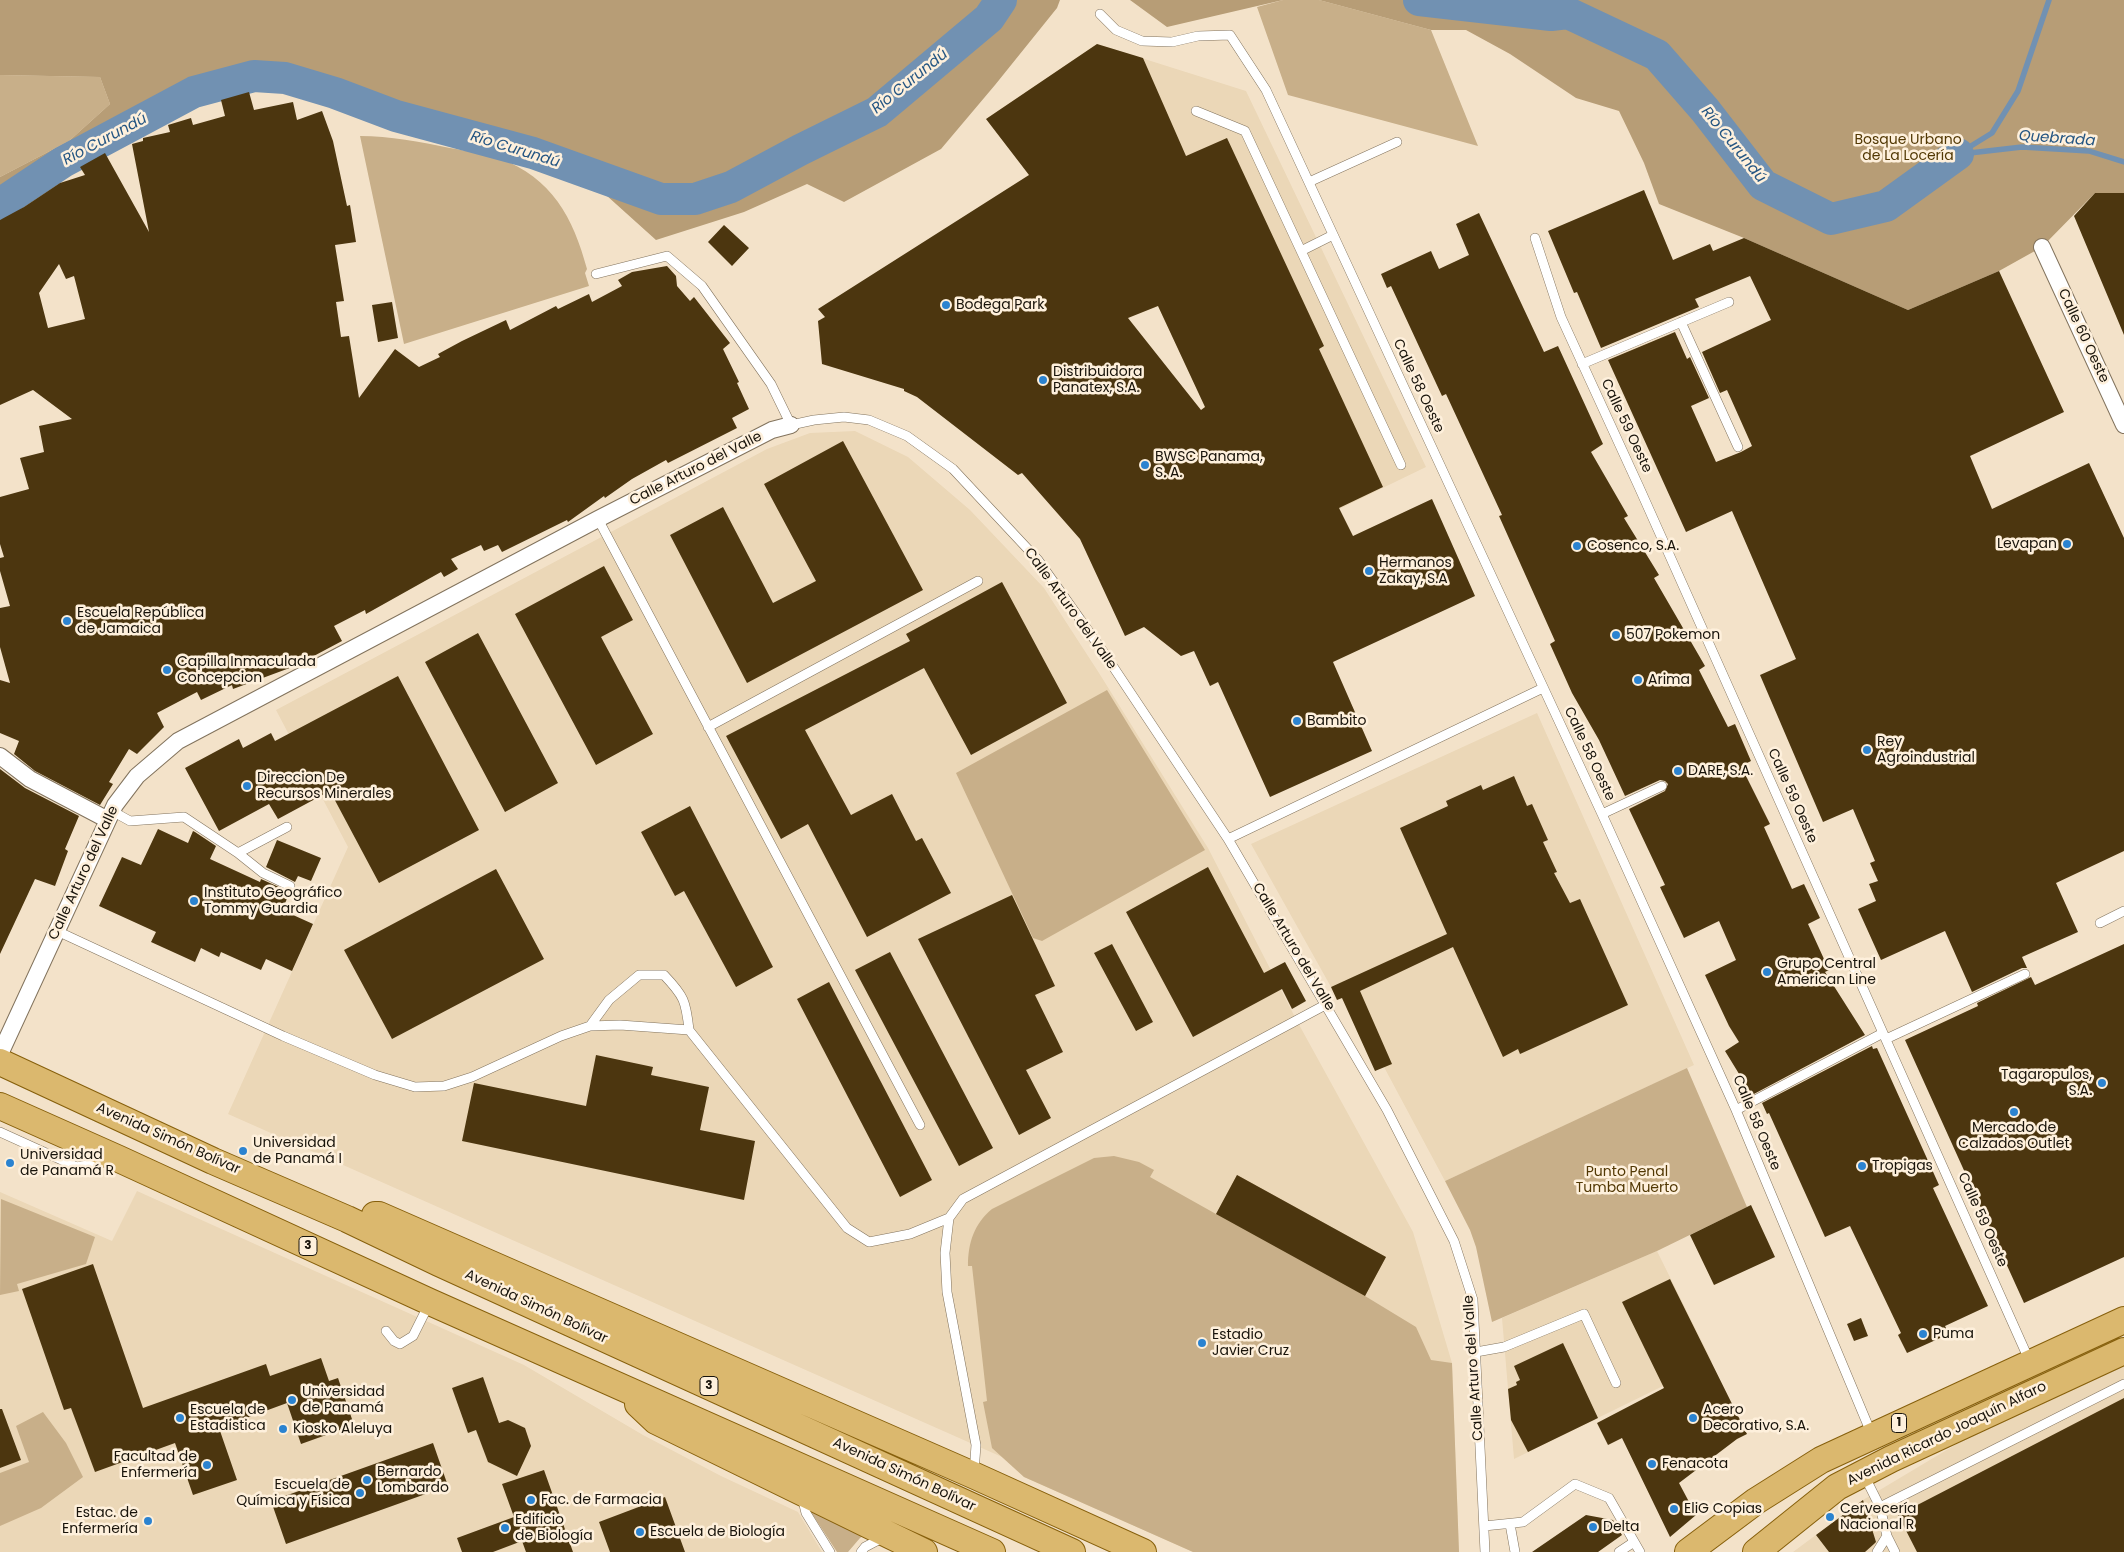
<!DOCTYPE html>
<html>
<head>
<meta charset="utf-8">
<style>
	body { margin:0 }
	canvas { display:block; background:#f3e2c9 }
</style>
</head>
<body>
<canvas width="2124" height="1552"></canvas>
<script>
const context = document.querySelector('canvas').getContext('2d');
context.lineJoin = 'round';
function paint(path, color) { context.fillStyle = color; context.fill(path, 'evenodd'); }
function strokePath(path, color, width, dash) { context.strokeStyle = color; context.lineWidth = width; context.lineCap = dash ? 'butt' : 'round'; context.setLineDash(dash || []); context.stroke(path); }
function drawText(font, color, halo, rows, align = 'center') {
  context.font = font + ' Poppins,sans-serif'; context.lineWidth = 5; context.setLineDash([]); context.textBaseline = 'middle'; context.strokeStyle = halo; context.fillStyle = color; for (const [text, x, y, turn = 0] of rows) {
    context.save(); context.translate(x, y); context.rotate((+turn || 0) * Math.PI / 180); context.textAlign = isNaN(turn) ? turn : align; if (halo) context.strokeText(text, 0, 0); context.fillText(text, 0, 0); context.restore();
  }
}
paint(new Path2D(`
	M1097,44l149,47 180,376 -157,76 -111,-237 -21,8 -151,-195z
	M855,431l53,26 62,53 74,78 55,85 109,175 89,173 116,211 39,131 7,189h-266l-169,-75 -22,-20 -774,-343 120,-267 -72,-137 491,-261 43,-16z
	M1537,713l157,352 -249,116 -61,-114 -30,-90 -23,10 -80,-143z
	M137,1191l387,174 119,70 78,41 77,36 24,40h-822v-360l112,49z
	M1657,1251l55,111 -198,97 -12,-141z
	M2124,1365v187h-331l70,-52 102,-61z`), '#ebd7b7');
paint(new Path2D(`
	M1283,0h36l112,30 47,116 -190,-51 -31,-88z
	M0,75l100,2 10,27 -41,37 -69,36z
	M360,136c30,0 60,6 90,12 16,3 34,5 49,10 53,20 74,59 88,111l-2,4 4,13 -185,58z
	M1107,690l98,160 -163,91 -9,-3 -77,-165z
	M1687,1068l60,139 -90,44 -165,71 -16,-75 -6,-17 -25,-49z
	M1114,1156l25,6 15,8 -4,7 66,37 21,-39 149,82 -21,39 51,31 15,33 21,3 7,189h-266l-169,-75 -32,-29 -9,-46 4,-1 -15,-135h-4c0,-23 6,-42 24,-57l102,-51z
	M1,1199l94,38 -9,27 -69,20 2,7 -19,4z
	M43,1412l23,31 17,34 -42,31 -41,18v-53l29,-11 -13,-36z
	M809,1509l57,25 -6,4 -12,14h-11z`), '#c8af89');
paint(new Path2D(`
	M0,0h1060l-3,8 -62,77 -54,64 -97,53 -37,-18 -63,28 -88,28 -50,-45 -86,-36 -186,-53 -53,-18 -26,-5 -46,14 -44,19 -146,81 -19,13v-33l69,-36 41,-37 -10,-27 -100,-2z
	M1130,0h153l-116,27z
	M1319,0h805v193h-29l-53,54 -43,24 -91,39 -164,-72 -85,-34 -15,-41 -25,-52 -43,-13 -66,-44 -44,-24h-35z`), '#b79d76');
strokePath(new Path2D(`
	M1958,154l34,-21 26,-42 31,-91
	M1961,154l61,-7 67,4 35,11`), '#7191b2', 5.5);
strokePath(new Path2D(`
	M1419,0l132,15 17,-2 89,42 48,55 58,75 68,34 55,-13 72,-52
	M0,204l63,-42 131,-70 60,-16 31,2 50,15 61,23 137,37 128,46h34l36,-12 69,-37 77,-38 112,-94 12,-18`), '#7191b2', 32);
paint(new Path2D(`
	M1097,44l46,14 43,98 41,-18 97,208 -5,3 64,138 -44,21 14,28 79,-37 43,97 -142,66 39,89 -102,46 -52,-115 -8,4 -16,-35 -13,5 -37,-29 -19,9 -45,-97 -58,-66 -4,2 -101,-78 -13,-6v-2l-82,-25 -4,-43 7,-4 -7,-8 211,-134 -43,-56zM1158,306l47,101 -4,3 -73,-92z
	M249,92l5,18 39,-8 4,18 25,-9 11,30 14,65 3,-1 6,37 -21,3 9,56 -8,1 5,35 8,-1 10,62 36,-49 24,18 21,-10 -2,-3 24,-13 44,-21 4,10 46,-24 2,3 31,-15 3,8 30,-16 -4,-6 14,-8 35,-6 9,10 1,10 13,15 4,-4 36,46 -7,6 16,33 -2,1 12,26 -17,9 5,10 -69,35 -2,-3 -34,19 -27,19 -1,-2 -36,26 -1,-2 -65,32 -4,-7 -14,6 -3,-6 -30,14 7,10 -14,8 -3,-5 -75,42 -1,-4 -31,16 8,15 -47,25 -62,23 -1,-4 -31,15 -4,-8 -40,21 7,14 -27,27 -8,-5 -20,33 4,2 -13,21 -65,-34 -21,-17 5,-13 -19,-8v-53l10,3 -10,-36v-39l10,-2 -10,-35v-13l4,-1 -4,-13v-47l29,-8 -9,-31 24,-6 -5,-26 33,-7 -39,-29 -33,15v-185l24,-13 36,-24 25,-8 -5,-8 25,-14 44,79 -17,-88 11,-3v-3l27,-6 -2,-7 23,-7 2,7 32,-9 -4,-16zM59,264l7,15 8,-3 11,43 -37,9 -9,-35z
	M1644,190l29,70 37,-16 3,7 31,-13 164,72 91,-39 65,141 -94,44 22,53 97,-46 35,75v313l-68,32 22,49 -56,25 5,11h-5l-50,24 -27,-61 -64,29 -23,-51 18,-8 -7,-17 9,-3 -8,-18 5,-2 -22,-52 -30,13 -63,-147 36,-16 -64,-148 -46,21 -78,-172 67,-28 12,27 3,-2 19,41 -18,8 25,56 25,-10 11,-6 -25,-56 -7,3 -18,-41 69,-32 -21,-44 -55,23 4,8 -98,41 -24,-56 -3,1 -26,-62z
	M2095,193h29v142l-50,-119z
	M1479,213l65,139 14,-6 45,98 -12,8 37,64 -4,2 35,57 -5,3 51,88 -6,4 29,57 7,-3 16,37 -10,5 29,58 -6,3 28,62 12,-5 16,34 -12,6 21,46 -4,2 40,63 -113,60 -27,-44 14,-9 -10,-16 -24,-51 31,-15 -17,-39 -35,17 -24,-51 5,-2 -36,-76 36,-18 3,-7 -3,-3 -5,-1 -35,16 -26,-56 -27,-47 -22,-49 5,-3 -56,-125 3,-1 -56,-121 -4,2 -51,-110 -4,2 -6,-14 50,-23 8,18 30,-14 -13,-31z
	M724,225l25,23 -17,18 -24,-24z
	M392,302l6,36 -20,4 -6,-37z
	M843,441l80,149 -176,93 -77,-148 53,-28 50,96 43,-22 -52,-97z
	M604,566l29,54 -32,17 52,97 -57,31 -81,-151z
	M1002,582l65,121 -96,52 -47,-87 -119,62 46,85 41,-21 24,47 6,-3 29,55 -84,44 -59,-113 -27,15 -55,-103 184,-95 -4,-7z
	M478,633l80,150 -53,29 -80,-150z
	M398,676l81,154 -100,53 -49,-92 -52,28 -9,-15 -50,27 -34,-63 54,-29 4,9 28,-15 4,8z
	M0,769l25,19 54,28 -14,33 3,2 -13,35 -20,-7 -35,75z
	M1514,776l13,30 5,-2 16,36 -5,2 14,30 -3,1 16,30 10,-4 48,106 -108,49 -2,-5 -15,8 -50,-110 -93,44 32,73 -17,7 -33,-73 -5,2 -6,-13 116,-53 -47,-106 48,-22 -2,-5 35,-16 2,5z
	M690,806l83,161 -37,20 -52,-96 -9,5 -34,-64z
	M158,829l30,14 5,-12 2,1 21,14 -6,13 50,23 1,-3 29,13 -8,18 31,14 -21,47 -26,-12 -5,11 -40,-18 -2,5 -18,-9 -6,14 -44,-20 5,-10 -57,-26 23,-49 19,8z
	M277,840l44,18 -10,23 -13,-5 -3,6 -29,-15z
	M1208,867l56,106 21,-11 21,39 -14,8 -10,-20 -89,48 -67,-125z
	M496,869l48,90 -152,80 -48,-89z
	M1012,895l43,91 -20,9 28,57 -37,18 25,48 -32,17 -101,-196z
	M1112,944l41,78 -17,9 -42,-78z
	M2124,944v313l-100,46 -119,-263 73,-34 -1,-3 54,-26 4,8z
	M890,952l103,196 -34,18 -104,-196z
	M829,982l103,198 -32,17 -103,-198z
	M1872,1046l1,3 4,-1 62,137 -6,3 55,118 -43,20 4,8 -42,19 -9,-18 3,-2 -51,-107 -25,11 -56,-124 -2,1 -5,-11z
	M596,1055l57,12 -2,8 58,12 -9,43 55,11 -11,59 -282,-59 12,-58 112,23z
	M1237,1175l149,82 -21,39 -149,-82z
	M1751,1205l24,52 -61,28 -24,-50z
	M93,1264l50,144 123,-44 4,12 51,-18 8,23 9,-3 16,47 -53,19 -14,-41 -68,25 18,52 -44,15 -18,-52 -80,29 -24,-64 -7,2 -42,-121z
	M1670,1279l77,155 -10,5 -58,44 17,32 -26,22 -48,-99 -14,7 -11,-22 67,-35 -42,-86z
	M1861,1318l7,18 -14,5 -7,-17z
	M1563,1343l35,75 -70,34 -17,-32 -3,-31 9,-4 -1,-3 4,-2 -6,-14z
	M483,1377l16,46 9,-3 17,8 6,18 -14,30 -29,-14 -12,-32 -8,3 -16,-45z
	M2124,1398v154h-207l-19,-37z
	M0,1409h2l19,51 -21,8z
	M433,1443l15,43 -162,58 -15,-43z
	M544,1470l29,82h-47l-4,-11 -29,11h-31l-5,-14 57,-21 -12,-33z
	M665,1497l20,55h-75l-11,-30z
	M1863,1500l13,42 -2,2 -9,8h-36l-13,-17z
	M1586,1515l27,5 9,15 -24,17h-66z`), '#4c360f');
const service = new Path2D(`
	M1100,14l16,16 26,11 30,1 26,-6 32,-1 36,55 336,724 134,296 136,325
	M1196,111l49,20 156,334
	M1309,182l88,-40
	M1535,238l26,79 78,170 391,875
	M1301,251l32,-16
	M596,274l71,-18 35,30 69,98 20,41 23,-5 30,-3 25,3 38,16 46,33 85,91 66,93 124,186 159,271 67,131 19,59 12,252
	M1681,322l57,125
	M1582,364l147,-62
	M598,519l322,606
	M708,727l270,-146
	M112,811l18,10 54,-4 54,36 49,-26
	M1602,814l60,-28
	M1228,839l315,-151
	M238,853l25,20 27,13
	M2100,923l24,-12
	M57,931l226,105 92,39 40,12 29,-1 28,-9 89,-41 29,-10 30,-1 69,5 158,198 22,14 41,-8 39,-16
	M590,1026l19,-26 30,-25h25c20,21 22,26 25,55
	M1886,1039l139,-65
	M1736,1110l147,-77
	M0,1132l77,35 30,-6
	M386,1331l8,10 6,3 13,-8 16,-32
	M1476,1352l28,-5 80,-33 32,69
	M974,1473l2,-28 -29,-153 -2,-39 4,-35 14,-19 364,-195
	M1864,1475l16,32
	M802,1497l4,16 24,39
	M1510,1524l5,28
	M1484,1526l39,-4 52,-38 34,14 31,54
	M861,1552l4,-5 19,-10
	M1619,1552l15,-10
	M1877,1552l10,-16
	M1895,1552l-8,-16 -7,-29 244,-123`);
const minor = new Path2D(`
	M2042,247l82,178
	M0,756l30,23 78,41
	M0,1054l115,-249 22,-29 41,-35 420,-222 174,-89 19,-5`);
const primary = new Path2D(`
	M0,1062l213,99 134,58 92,44 633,289
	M0,1106l119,53 311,143 562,250
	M375,1215h4l594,260 170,77
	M638,1404l18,17 268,131
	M1688,1552l68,-51 65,-41 303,-140
	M1756,1552l81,-65 54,-28 233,-108`);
strokePath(service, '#82735d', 10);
strokePath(minor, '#82735d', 18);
strokePath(primary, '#87600c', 28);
strokePath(service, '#fff', 9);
strokePath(minor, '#fff', 16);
strokePath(primary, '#dbb86e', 26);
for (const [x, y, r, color] of [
	[946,305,5,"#2b83d0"],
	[1043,380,5,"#2b83d0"],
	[1145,465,5,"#2b83d0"],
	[2067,544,5,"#2b83d0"],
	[1577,546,5,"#2b83d0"],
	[1369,571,5,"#2b83d0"],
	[67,621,5,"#2b83d0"],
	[1616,635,5,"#2b83d0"],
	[167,670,5,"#2b83d0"],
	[1638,680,5,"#2b83d0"],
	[1297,721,5,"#2b83d0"],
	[1867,750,5,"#2b83d0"],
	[1678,771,5,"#2b83d0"],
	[247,786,5,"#2b83d0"],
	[194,901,5,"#2b83d0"],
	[1767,972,5,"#2b83d0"],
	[2102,1083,5,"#2b83d0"],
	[2014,1112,5,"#2b83d0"],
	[243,1151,5,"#2b83d0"],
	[10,1163,5,"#2b83d0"],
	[1862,1166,5,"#2b83d0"],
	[1923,1334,5,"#2b83d0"],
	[1202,1343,5,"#2b83d0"],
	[292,1400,5,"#2b83d0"],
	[180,1418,5,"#2b83d0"],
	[1693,1418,5,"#2b83d0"],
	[283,1429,5,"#2b83d0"],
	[1652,1464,5,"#2b83d0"],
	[207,1465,5,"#2b83d0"],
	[367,1480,5,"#2b83d0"],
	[360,1493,5,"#2b83d0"],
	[531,1500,5,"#2b83d0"],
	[1674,1509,5,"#2b83d0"],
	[1830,1517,5,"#2b83d0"],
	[148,1521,5,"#2b83d0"],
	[1593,1527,5,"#2b83d0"],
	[505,1528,5,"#2b83d0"],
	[640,1532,5,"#2b83d0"]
]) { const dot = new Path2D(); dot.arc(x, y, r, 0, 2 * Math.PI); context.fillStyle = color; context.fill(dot); strokePath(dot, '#fef0dc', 2); }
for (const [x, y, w] of [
	[308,1246,18],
	[709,1386,18],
	[1899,1423,15]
]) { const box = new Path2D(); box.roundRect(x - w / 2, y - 9.5, w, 19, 4); context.fillStyle = '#fef0dc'; context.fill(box); strokePath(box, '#18130a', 1); }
drawText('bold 12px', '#18130a', null, [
	["3",308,1246],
	["3",709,1386],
	["1",1899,1423]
]);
drawText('14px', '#523804', '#fef0dc', [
	["Bosque Urbano",1908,140],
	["de La Locería",1908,156],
	["Punto Penal",1627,1172],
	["Tumba Muerto",1627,1188]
]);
drawText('14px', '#18130a', '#fef0dc', [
	["Bodega Park",956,305],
	["Distribuidora",1053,372],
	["Panatex, S.A.",1053,388],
	["BWSC Panama,",1155,457],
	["S. A.",1155,473],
	["Levapan",2057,544,"right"],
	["Cosenco, S.A.",1587,546],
	["Hermanos",1379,563],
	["Zakay, S.A",1379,579],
	["Escuela República",77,613],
	["de Jamaica",77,629],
	["507 Pokemon",1626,635],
	["Capilla Inmaculada",177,662],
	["Concepcion",177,678],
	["Arima",1648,680],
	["Bambito",1307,721],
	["Rey",1877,742],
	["Agroindustrial",1877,758],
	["DARE, S.A.",1688,771],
	["Direccion De",257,778],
	["Recursos Minerales",257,794],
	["Instituto Geográfico",204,893],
	["Tommy Guardia",204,909],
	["Grupo Central",1777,964],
	["American Line",1777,980],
	["Tagaropulos,",2092,1075,"right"],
	["S.A.",2092,1091,"right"],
	["Mercado de",2014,1128,"center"],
	["Calzados Outlet",2014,1144,"center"],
	["Universidad",253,1143],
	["de Panamá I",253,1159],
	["Universidad",20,1155],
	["de Panamá R",20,1171],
	["Tropigas",1872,1166],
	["Puma",1933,1334],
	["Estadio",1212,1335],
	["Javier Cruz",1212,1351],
	["Universidad",302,1392],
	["de Panamá",302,1408],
	["Escuela de",190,1410],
	["Estadistica",190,1426],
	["Acero",1703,1410],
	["Decorativo, S.A.",1703,1426],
	["Kiosko Aleluya",293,1429],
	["Facultad de",197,1457,"right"],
	["Enfermería",197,1473,"right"],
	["Fenacota",1662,1464],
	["Bernardo",377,1472],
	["Lombardo",377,1488],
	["Escuela de",350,1485,"right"],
	["Química y Física",350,1501,"right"],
	["Fac. de Farmacia",541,1500],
	["EliG Copias",1684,1509],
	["Cervecería",1840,1509],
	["Nacional R",1840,1525],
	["Estac. de",138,1513,"right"],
	["Enfermería",138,1529,"right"],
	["Edificio",515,1520],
	["de Biología",515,1536],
	["Delta",1603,1527],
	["Escuela de Biología",650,1532]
], 'left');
drawText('14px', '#18130a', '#fef0dc', [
	["Calle 60 Oeste",2083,336,65],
	["Calle 58 Oeste",1418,386,65],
	["Calle 59 Oeste",1626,426,65],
	["Calle Arturo del Valle",696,469,-27],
	["Calle Arturo del Valle",1070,609,54],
	["Calle 58 Oeste",1589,754,65],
	["Calle 59 Oeste",1792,796,66],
	["Calle Arturo del Valle",84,873,-65],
	["Calle Arturo del Valle",1293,947,59],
	["Calle 58 Oeste",1756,1123,67],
	["Avenida Simón Bolívar",168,1139,24],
	["Calle 59 Oeste",1982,1220,66],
	["Avenida Simón Bolívar",536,1307,25],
	["Calle Arturo del Valle",1474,1368,-94],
	["Avenida Ricardo Joaquín Alfaro",1947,1434,-26],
	["Avenida Simón Bolívar",904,1475,25]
]);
drawText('italic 15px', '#245582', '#fef0dc', [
	["Río Curundú",910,82,-39],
	["Quebrada",2057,139,4],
	["Río Curundú",105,140,-28],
	["Río Curundú",1733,145,51],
	["Río Curundú",515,150,17]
]);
</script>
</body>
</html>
